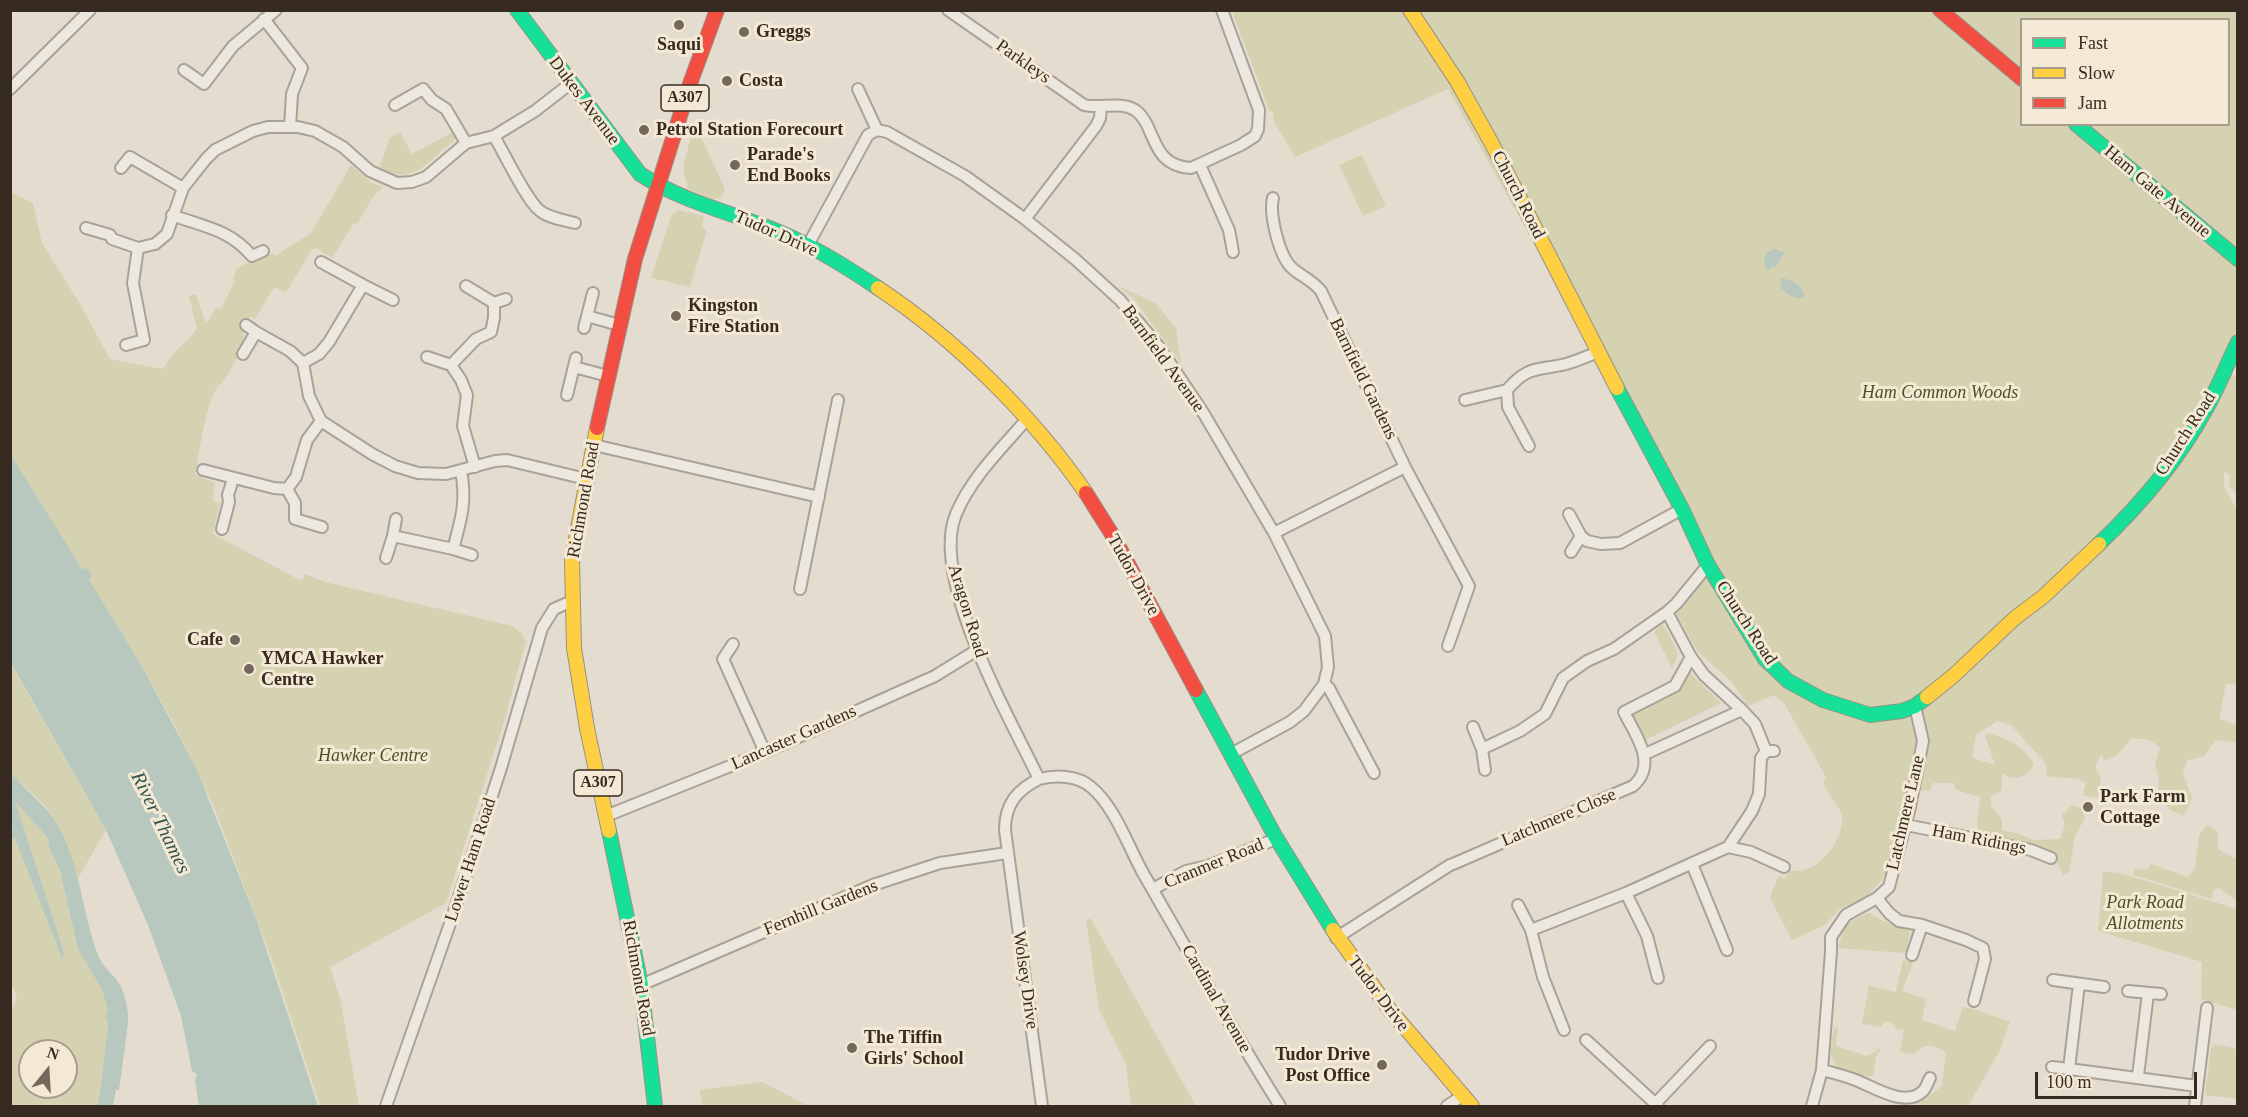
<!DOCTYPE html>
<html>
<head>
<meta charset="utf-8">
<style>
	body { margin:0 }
	#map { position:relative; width:2248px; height:1117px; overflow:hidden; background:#e4dcce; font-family:"Times New Roman",serif }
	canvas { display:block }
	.frame { position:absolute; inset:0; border:12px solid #372a20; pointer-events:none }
	.legend { position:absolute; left:2020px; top:18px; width:210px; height:108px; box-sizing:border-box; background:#f4e9d5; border:2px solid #a89d8d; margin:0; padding:8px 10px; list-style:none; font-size:18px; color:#372a20 }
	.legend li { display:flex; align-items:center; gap:12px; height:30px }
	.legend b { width:30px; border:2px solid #a89d8d }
	.north { position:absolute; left:18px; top:1039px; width:60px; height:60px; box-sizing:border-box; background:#f4e9d5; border:2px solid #a89d8d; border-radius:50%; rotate:18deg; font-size:16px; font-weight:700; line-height:24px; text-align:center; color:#372a20 }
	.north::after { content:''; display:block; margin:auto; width:21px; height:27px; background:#74685d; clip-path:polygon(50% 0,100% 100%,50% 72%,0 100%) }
	.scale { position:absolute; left:2035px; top:1072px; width:162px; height:27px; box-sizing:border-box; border:3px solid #372a20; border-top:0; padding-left:8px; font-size:18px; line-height:21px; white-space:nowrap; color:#372a20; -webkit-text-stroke:4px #f4e9d5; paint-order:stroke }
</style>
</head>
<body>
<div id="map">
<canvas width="2248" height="1117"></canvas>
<div class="frame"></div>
<ul class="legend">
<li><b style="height:8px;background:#16e098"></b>Fast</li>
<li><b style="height:8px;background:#ffcf43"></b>Slow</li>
<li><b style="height:8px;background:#f24e42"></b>Jam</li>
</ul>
<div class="north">N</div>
<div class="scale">100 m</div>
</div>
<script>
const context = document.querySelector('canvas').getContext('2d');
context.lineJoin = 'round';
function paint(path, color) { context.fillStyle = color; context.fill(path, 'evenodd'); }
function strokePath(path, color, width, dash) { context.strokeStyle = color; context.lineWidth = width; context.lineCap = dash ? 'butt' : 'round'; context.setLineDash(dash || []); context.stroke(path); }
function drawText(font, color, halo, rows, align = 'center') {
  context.font = font + ' "Times New Roman",serif'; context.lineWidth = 6; context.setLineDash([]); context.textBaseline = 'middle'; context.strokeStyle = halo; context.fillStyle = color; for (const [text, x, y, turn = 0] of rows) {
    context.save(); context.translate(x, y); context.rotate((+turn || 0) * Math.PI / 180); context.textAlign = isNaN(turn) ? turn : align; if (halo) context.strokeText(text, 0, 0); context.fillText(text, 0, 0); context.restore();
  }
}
paint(new Path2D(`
	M1232,11h1005l1,331 -13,27 12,10v116l-8,-9v-12l-5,-2v15l13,23 1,175 -12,-2 -7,36 18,6v18l-22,-3 -10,16 -18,4 -4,14 9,24 -8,18 -12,-5 -14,-12 1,-21 -4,-13 5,-18 -11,-7 -17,-2 -14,16 -12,7 -5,-6 -6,12 6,10 -3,21 -15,-3 3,-13 -9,-3 -31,-3 1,-11 -36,-40 -14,-4 -21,14 -4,23 23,7 -10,-30 3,-2c19,6 36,12 46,31 -5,14 -21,18 -32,9v17l-11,6v10l11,14v10l17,4 14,6 27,-1 5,-14 -3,-10 10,-10 9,3 4,10 -10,18 -6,36 -6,3 -10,-21 -74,-18 -2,-11 3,-28 -24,-7 -2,-7h-21l-3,7 -10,1v-4l-10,20 -21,63 -8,11 -14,15 -27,13 -15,16 -33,15 -22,-42 8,-22 7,2 5,-8c27,7 54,-29 52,-54 -1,-7 -15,-25 -19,-32l3,-7 -42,-74 -10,-8 -26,11 -16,-24 -35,-31 -22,-40 37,-40 -30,-62 -234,-420 -153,68 -21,-35 -1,-9 -4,-3zM2022,20h206v104h-206z
	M400,132l12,22 41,-22 3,5c-4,8 -11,10 -17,16 -18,18 -35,30 -59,14l9,-28z
	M696,135l5,2 24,52c-2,7 -5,10 -12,10l-27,-11 2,-4c-9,-14 -1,-31 3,-47z
	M1362,155l24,51 -23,10 -24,-51z
	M351,165l21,18 12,4 -10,8 -17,29 -3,-1 -22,35 -16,-10 -4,1 -26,44 -12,-6 -19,32 -5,-2 -7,11c6,11 -12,45 -21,54 -5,6 -2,0 -6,7 -12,23 -16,60 -21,86l20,8 -3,17 8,3 -7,31 89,47 3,-7 20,8 187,44 9,7 5,8 -21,77 -59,185 -116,64 10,31 19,108h-39l-48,-146 -58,-153 -40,-83 -32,-58 -53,-86 -2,-12 -5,2 -71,-115 -1,-263 23,11 9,40 38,61 30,55 52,10c5,-4 6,-8 9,-13 8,-9 18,-16 26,-27l-8,-33 7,-2 10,30 10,-16 5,1 14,-28 -2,-2 3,-10 16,-8 4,1 6,-6 11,-2 2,2 36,-23z
	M678,210l26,6 -2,12 5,2 -17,57 -39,-9 20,-62z
	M1118,286l37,17 21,25 5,35 -48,-65z
	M1662,624l7,10 9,20 -6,14 -18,-36z
	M10,663l96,167 -29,50c-8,-28 -16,-55 -35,-77 -10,-11 -22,-19 -31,-30z
	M1688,671l33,32 -76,37 -16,-27z
	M14,799l34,39 1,10 11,23 18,78 26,42 4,22 -3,3 3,9 -8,68 -3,13h-86v-92l6,-17 -6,-13v-146l4,1 48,122 1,-6zM30,1051h36v36h-36z
	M2207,825l11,7v17l19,11v39l-2,1 -17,-13 -5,5 -1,7 -79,-24 2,-6 12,1 4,-6 37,13 7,-8 4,-34z
	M2103,871l21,3 113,35v101l-36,-11 1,-37 -104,-31z
	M1869,913l14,8 25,8 2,3 -4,19 -3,2 -65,-5c6,-23 9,-27 31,-35z
	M1086,919h5l105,187h-65l-5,-41 -27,-56z
	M1903,960l10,3 -11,28 24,8 -4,21 33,11 8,-24 14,3 33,12 -10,28 -32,56h-42l-21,-5 24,-5 13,-10 4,-34c-15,-8 -19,-10 -32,2l-14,-2 4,-22 -9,-1v-4l-10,-4 -4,6 -19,-3 7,-38 27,6z
	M1834,1027l4,1 -2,18 31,10 9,-4 1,-3h4l-5,8 -3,19h-12l-23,-6 -8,-17z
	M2215,1044l20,4v6l3,1 -1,44 -32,-4 6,-47z
	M762,1082l47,24h-107l-2,-16z`), '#d4d2b1');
paint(new Path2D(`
	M1775,249l9,4 -9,14h-4l-3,4 -4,-8 2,-10z
	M1781,278c13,2 20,7 24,19 -8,4 -18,-3 -24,-9z
	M11,455l71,114 5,-1 5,8 -3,4 53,86 55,104 60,151 61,185h-119l-4,-25 2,-7 -5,-3 -11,-55 -33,-91 -42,-95 -95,-167z
	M11,773c19,22 43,38 54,67 16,36 19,78 33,115 4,10 12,17 19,25 8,11 12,31 11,44l-9,66h-3l-3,16h-16l3,-13 8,-68 -3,-9 3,-4 -5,-21 -25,-42 -18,-78 -11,-23 -1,-10 -33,-37 46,142 3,12 -1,6 -48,-122 -4,-1v-6l2,-1 -3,-8z`), '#b9c8be');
const street = new Path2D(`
	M948,10l136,95c16,4 37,-4 51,5 22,15 14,56 56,58l50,-23 14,-9 3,-7 1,-19 -37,-100
	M264,19l38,49 -10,26 -2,33
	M184,70l20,14 29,-38 43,-36
	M10,89l80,-79
	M858,89l19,41
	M395,105l28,-16 9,11 14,9 20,34
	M494,136c10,17 32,63 45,74 9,8 25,10 36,13
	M1200,165l29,65 4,22
	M121,168l9,-11 53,31
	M1273,198c-4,16 6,58 19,70 10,9 19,11 29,23l84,176 64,119 -21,60
	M172,215c32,12 57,14 80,41l11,-5
	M1025,219l71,-93 4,-8 1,-12
	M86,228l24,7 2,4 26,9
	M808,245l60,-110 9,-5 10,2 78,44 60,43 50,40 45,41 40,48 44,66 70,119 51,103 3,31 -4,17 -20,27 -14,11 -59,32
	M363,285l30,15
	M466,286l28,17v15l-3,14 -15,7 -25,26 10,15 6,15 -4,31 12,41
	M494,303l12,-4
	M587,316l32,9
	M246,325l10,7
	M584,328l9,-35
	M126,345l18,-5 -11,-57 5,-35 17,-4 12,-10 16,-46 23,-29 9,-9 38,-19 15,-4h30l17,4 28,16 27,24 27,12 15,-1 14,-5 40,-34 28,-7 41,-25 36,-28
	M243,354l13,-22 34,19 13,12 6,33 12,25 51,33 23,12 23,7 28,1 49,-13 12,-1 79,19
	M427,357l24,8
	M303,363l16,-9 10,-12 34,-57 -42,-23
	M574,367l34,9
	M567,395l9,-37
	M1465,400l42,-10
	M1027,419c-26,30 -56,59 -71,95 -27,64 54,204 83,265 17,-4 38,-4 52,8 24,20 37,59 52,86 45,78 89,157 137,233
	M321,421l-14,19 -11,37 -9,12 8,14v16l27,8
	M594,445l225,52
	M1529,446l-21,-39 -1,-17c21,-25 30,-19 59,-26 11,-3 22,-8 32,-12
	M203,470l71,18 13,1
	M1569,514l12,22 6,5 14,3 19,-1 62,-34
	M222,529l7,-27 -1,-7 5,-16
	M1274,533l131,-66
	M393,536l3,-17
	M453,549c8,-29 14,-48 8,-78
	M1571,552l10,-16
	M386,558l7,-22 60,13 19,6
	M800,589l38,-189
	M1667,612l24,45 13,18 38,35 13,14 11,27h8
	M733,644l-10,15 42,93
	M1324,684l5,4 45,85
	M1473,727l9,22 3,21
	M1482,749l38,-18 25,-17 18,-36 24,-17 27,-12 53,-37 9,-8 32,-39
	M1645,754l97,-44
	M1039,779c-22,11 -34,25 -34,51l37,276
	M606,816l159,-64 170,-76 42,-26
	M1906,825l125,25 20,8
	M1728,847l23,5 33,15
	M1453,864l180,-78c25,-22 3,-50 -9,-74l51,-26 16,-29
	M1692,864l35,86
	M1153,889l33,-18 22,-5 68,-27
	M1626,893l21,43 11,42
	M1877,898l12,15 10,8 23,4 44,15 17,8 2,11 -11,42
	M1518,905l13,25
	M1336,938l114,-73
	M1912,955l10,-30
	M2053,980l51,7
	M2079,984l-10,85 128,17
	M641,985l232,-100 67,-22 67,-10
	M2128,991l33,3
	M1564,1030l-21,-53 -12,-47 95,-37 102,-46 24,-36 7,-17 2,-36 5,-7
	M1586,1040l72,66
	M2052,1067l17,2
	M1822,1070c12,3 24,6 36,11 17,7 48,27 65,10 3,-3 5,-9 7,-13
	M2138,1076l10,-83
	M1655,1104l55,-58
	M386,1106l67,-191 48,-147 41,-140 12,-19 18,-8
	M1447,1106l15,-10
	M1812,1106l10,-36 9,-118v-15l15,-22 31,-17 12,-11 21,-80 13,-66 -8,-35
	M2195,1106l12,-98`);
const fast = new Path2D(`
	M517,10l123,164c38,25 81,36 124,52 41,15 78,38 114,62
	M2076,124l162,135
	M1617,388l65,121 26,56 57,94 23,22 35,19 47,15 32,-4 13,-5 12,-9
	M2099,544c41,-39 80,-85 107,-135 12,-21 21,-45 32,-67
	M1196,690l79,146 58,94
	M609,831l32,154 14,121`);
const slow = new Path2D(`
	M1410,10l47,71 34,61 126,246
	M878,288c77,51 155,128 208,205
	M597,428l-25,132 2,88 13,80 22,103
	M1927,697l25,-20 63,-59 29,-22 55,-52
	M1333,930l57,80 82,96`);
const jam = new Path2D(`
	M1940,10l82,69
	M597,428l38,-169 56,-178 26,-71
	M1086,493l27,43 83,154`);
strokePath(street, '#a9a298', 14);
strokePath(fast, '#999187', 16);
strokePath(slow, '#999187', 16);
strokePath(jam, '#999187', 16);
strokePath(street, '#ece8e0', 10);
strokePath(fast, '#16e098', 14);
strokePath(slow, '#ffcf43', 14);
strokePath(jam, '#f24e42', 14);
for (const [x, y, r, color] of [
	[679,25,6,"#74685d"],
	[744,32,6,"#74685d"],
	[727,81,6,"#74685d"],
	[644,130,6,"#74685d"],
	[735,165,6,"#74685d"],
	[676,316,6,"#74685d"],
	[235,640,6,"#74685d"],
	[249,669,6,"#74685d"],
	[2088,807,6,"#74685d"],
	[852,1048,6,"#74685d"],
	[1382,1065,6,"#74685d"]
]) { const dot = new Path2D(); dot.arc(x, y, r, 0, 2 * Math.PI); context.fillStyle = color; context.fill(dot); strokePath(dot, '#f4e9d5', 2); }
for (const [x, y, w] of [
	[685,98,48],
	[598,783,48]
]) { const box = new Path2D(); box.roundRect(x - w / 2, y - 13, w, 26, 4.5); context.fillStyle = '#f4e9d5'; context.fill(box); strokePath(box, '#372a20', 1.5); }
drawText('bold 16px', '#372a20', null, [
	["A307",685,98],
	["A307",598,783]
]);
drawText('bold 18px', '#372a20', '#f4e9d5', [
	["Greggs",756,32],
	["Saqui",679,45,"center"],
	["Costa",739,81],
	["Petrol Station Forecourt",656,130],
	["Parade's",747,155],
	["End Books",747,176],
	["Kingston",688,306],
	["Fire Station",688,327],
	["Cafe",223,640,"right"],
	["YMCA Hawker",261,659],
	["Centre",261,680],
	["Park Farm",2100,797],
	["Cottage",2100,818],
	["The Tiffin",864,1038],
	["Girls' School",864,1059],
	["Tudor Drive",1370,1055,"right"],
	["Post Office",1370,1076,"right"]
], 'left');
drawText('18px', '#372a20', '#f4e9d5', [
	["Parkleys",1023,62,35],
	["Dukes Avenue",584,101,53],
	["Ham Gate Avenue",2157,192,40],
	["Church Road",1518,195,63],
	["Tudor Drive",776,234,24],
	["Barnfield Avenue",1163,359,54],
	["Barnfield Gardens",1363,379,64],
	["Church Road",2186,434,-57],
	["Richmond Road",584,500,-80],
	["Tudor Drive",1133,575,61],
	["Aragon Road",967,611,73],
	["Church Road",1746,623,57],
	["Lancaster Gardens",794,738,-24],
	["Latchmere Lane",1906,813,-77],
	["Latchmere Close",1559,818,-23],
	["Ham Ridings",1979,840,11],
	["Lower Ham Road",471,860,-72],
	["Cranmer Road",1214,864,-22],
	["Fernhill Gardens",821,908,-22],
	["Richmond Road",638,978,80],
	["Wolsey Drive",1025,980,82],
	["Tudor Drive",1378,994,53],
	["Cardinal Avenue",1216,999,60]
]);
drawText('italic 18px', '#4a5327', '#f4e9d5', [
	["Ham Common Woods",1940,393],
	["Hawker Centre",373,756],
	["Park Road",2145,903],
	["Allotments",2145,924]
]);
drawText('italic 20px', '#305652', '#f4e9d5', [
	["River Thames",160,823,64]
]);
</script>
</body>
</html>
